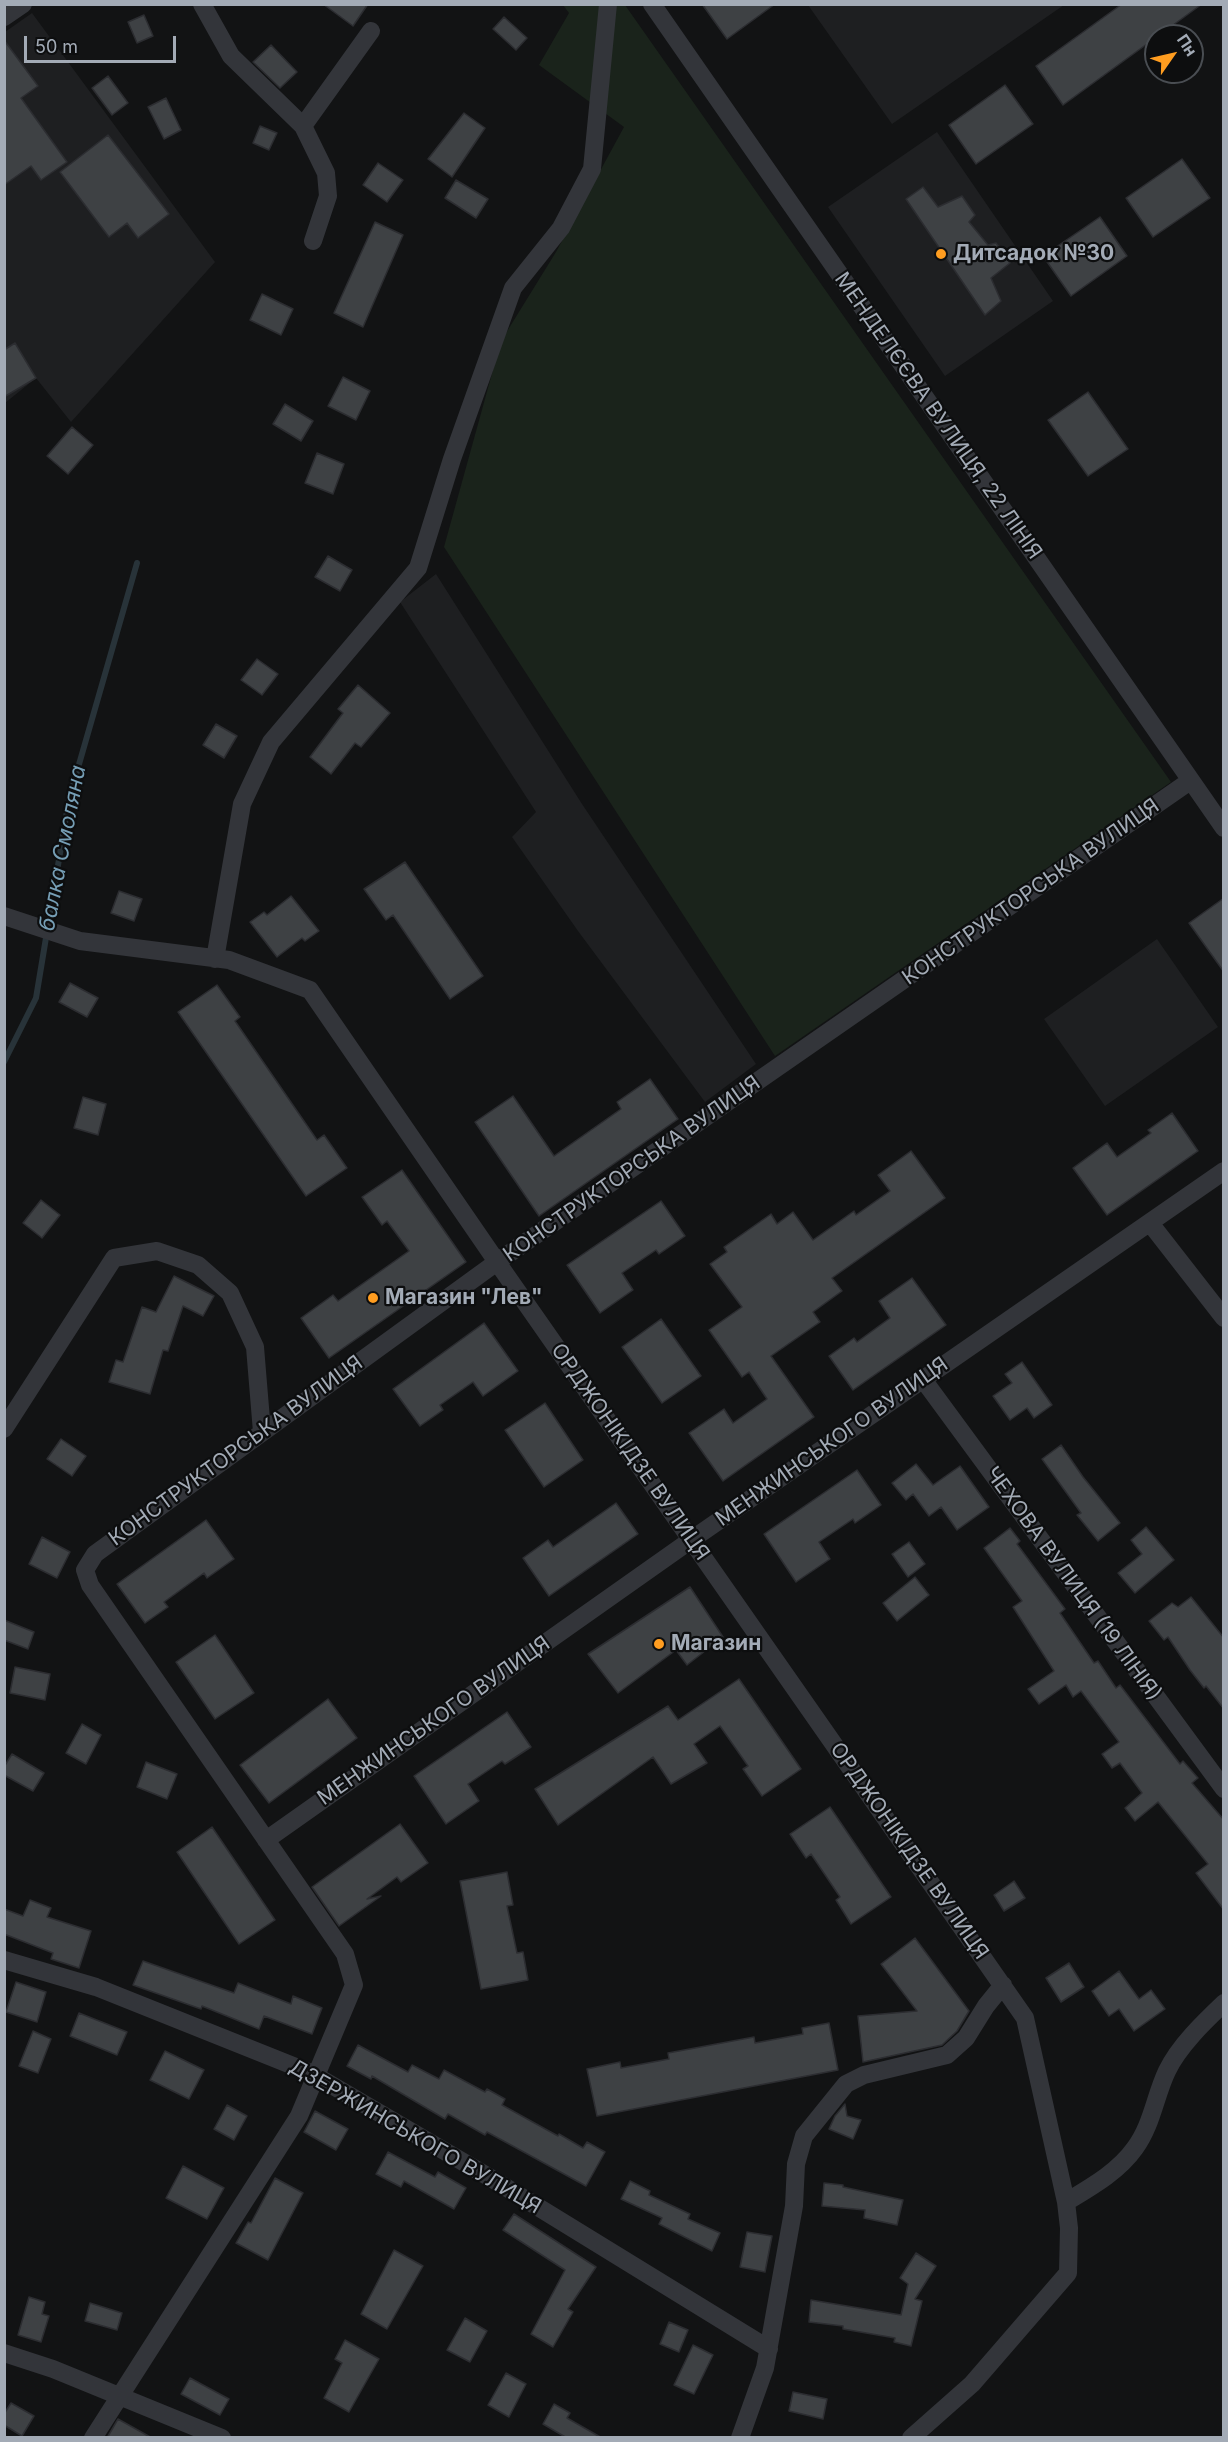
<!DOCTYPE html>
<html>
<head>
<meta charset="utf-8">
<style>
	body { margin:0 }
	#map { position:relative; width:1228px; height:2442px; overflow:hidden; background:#121314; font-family:Inter,sans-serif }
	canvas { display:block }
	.frame { position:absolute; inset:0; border:6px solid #a3abb6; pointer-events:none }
	.north { position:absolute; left:1144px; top:24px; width:60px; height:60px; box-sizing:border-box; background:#0d0e0f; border:2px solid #494d52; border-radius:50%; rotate:56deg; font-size:16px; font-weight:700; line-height:24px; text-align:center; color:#a3abb6 }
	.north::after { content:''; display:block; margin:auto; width:21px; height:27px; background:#ff9d20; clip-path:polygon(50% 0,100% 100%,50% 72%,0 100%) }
	.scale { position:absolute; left:24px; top:36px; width:152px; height:27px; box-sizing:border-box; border:3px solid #a3abb6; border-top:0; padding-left:8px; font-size:18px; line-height:21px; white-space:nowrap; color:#a3abb6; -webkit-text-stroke:4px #0d0e0f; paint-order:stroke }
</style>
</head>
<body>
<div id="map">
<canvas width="1228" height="2442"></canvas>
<div class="frame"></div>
<div class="north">Пн</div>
<div class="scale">50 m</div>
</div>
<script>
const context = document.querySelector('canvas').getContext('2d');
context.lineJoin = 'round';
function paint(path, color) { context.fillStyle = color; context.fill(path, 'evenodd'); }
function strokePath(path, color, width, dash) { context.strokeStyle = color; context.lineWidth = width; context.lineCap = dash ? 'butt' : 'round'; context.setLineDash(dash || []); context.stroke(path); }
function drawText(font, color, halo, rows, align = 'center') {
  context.font = font + ' Inter,sans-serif'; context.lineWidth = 4.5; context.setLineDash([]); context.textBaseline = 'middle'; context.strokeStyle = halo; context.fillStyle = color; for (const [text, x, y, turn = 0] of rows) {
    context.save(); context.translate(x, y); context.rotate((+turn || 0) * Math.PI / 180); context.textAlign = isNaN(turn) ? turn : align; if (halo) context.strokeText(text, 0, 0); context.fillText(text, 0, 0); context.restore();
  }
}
paint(new Path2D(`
	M808,5h256l-172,119z
	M32,13l183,249 -144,160 -35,-44 -31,25v-371z
	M937,132l116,169 -108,75 -117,-169z
	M436,574l146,230 174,260 -51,38 -127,-171 -66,-94 24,-25 -136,-210z
	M1157,939l61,88 -113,79 -61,-87z`), '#1e1f21');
paint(new Path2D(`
	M563,5h62l546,777 -396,274 -331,-509 57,-206 55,-89 68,-125 -85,-62 30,-52z`), '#1a231b');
strokePath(new Path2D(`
	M4,1062l32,-64 33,-199 68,-236`), '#283339', 6);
const building = new Path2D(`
	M323,4h45l-15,22z
	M702,4h73l-48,35z
	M1122,4h80l-139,101 -27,-39z
	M144,15l9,21 -16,7 -9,-21z
	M504,17l23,21 -11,12 -23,-21z
	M4,40l34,46 -17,12 46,64 -26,18 -10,-14 -27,19z
	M271,45l26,27 -17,16 -27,-26z
	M108,76l20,27 -16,12 -20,-27z
	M1005,85l28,39 -57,40 -27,-39z
	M166,98l15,32 -17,9 -16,-32z
	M464,113l21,15 -33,49 -24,-18z
	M260,126l17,7 -8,17 -16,-7z
	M108,135l61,79 -31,24 -11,-15 -18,14 -49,-65z
	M1182,159l28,39 -57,39 -27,-39z
	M378,163l25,17 -16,22 -24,-17z
	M456,180l32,19 -12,19 -31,-20z
	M923,187l15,20 24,-11 13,19 -6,7 19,23 8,-2 14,20 -19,15 10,23 -16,14 -79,-116z
	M1100,217l27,39 -56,40 -28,-40z
	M375,222l28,13 -40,92 -29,-14z
	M262,294l31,15 -12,26 -31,-15z
	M15,343l21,35 -32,19v-47z
	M343,377l27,14 -14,29 -28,-14z
	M1088,392l40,57 -40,27 -40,-56z
	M285,404l28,17 -12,20 -28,-17z
	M72,427l21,18 -25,29 -21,-18z
	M317,453l27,11 -11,30 -28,-11z
	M328,556l24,14 -12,21 -25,-14z
	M257,659l21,15 -16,21 -21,-15z
	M358,685l32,28 -29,34 -6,-4 -24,31 -21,-17 33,-44 -5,-4z
	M216,724l21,12 -13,22 -21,-13z
	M405,862l78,114 -33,23 -57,-84 -7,5 -22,-31z
	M119,891l23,8 -8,22 -23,-8z
	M291,896l28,35 -14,10 -3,-3 -25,19 -27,-35 14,-10 3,3z
	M1224,898v74l-35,-49z
	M70,983l28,15 -11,19 -28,-15z
	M217,985l23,32 -5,4 82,119 7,-5 23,33 -41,28 -128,-184z
	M650,1079l28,40 -139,97 -64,-94 38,-26 41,60 67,-47 -4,-7z
	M83,1097l23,7 -8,31 -24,-7z
	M1172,1113l26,38 -91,64 -34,-47 34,-25 10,14 34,-24 -3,-3z
	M911,1151l34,47 -113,80 10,13 -29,21 7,10 -49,34 43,61 -91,64 -34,-48 35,-24 9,14 34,-24 -18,-27 -7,5 -33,-47 33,-23 -32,-43 17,-12 -3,-5 47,-33 6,10 16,-12 20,28 41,-29 2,4 34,-24 -12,-16z
	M402,1170l64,92 -137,96 -28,-40 32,-23 5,6 71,-50 -22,-30 -5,4 -20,-28z
	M41,1200l19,15 -18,23 -19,-15z
	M661,1201l24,35 -26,18 -3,-4 -34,23 11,17 -33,23 -33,-48z
	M174,1276l40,20 -11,20 -20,-10 -15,45 -5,-1 -13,44 -41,-12 7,-22 7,2 19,-55 14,5z
	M912,1278l34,47 -93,65 -24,-34 25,-18 3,4 33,-24 -11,-17z
	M661,1319l40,57 -39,27 -40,-56z
	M484,1323l34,48 -35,25 -10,-14 -33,23 3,5 -23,16 -27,-37z
	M1022,1362l30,43 -18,13 -7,-10 -17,12 -17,-24 19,-13 -7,-9z
	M545,1403l38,57 -39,27 -39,-57z
	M61,1439l25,17 -14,20 -25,-17z
	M1061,1445l22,32 37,46 -22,18 -21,-26 4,-2 -39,-54z
	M916,1464l17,21 27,-19 29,41 -32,23 -16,-23 -12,9 -16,-22 -7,6 -14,-17z
	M857,1470l24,35 -26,18 -2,-4 -34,23 11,17 -34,23 -32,-48z
	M616,1503l22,31 -89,62 -26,-38 25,-18 5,7z
	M206,1520l28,39 -27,19 -3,-5 -40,29 4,5 -23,16 -28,-39z
	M1146,1527l28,33 -39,33 -17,-20 24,-19 -11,-14z
	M1010,1528l10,13 -3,3 48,65 -5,4 34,50 4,-2 18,27 4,-3 60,79 3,-3 15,17 -6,5 32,37v90l-28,-37 12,-9 -50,-62 -23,19 -10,-13 17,-15 -22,-30 -8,5 -10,-14 17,-12 -38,-51 -8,6 -7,-12 -27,19 -11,-15 26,-18 -41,-64 9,-6 -38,-53z
	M42,1537l28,15 -13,26 -28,-14z
	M909,1542l16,22 -17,13 -16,-23z
	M915,1577l14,18 -32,26 -14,-18z
	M690,1587l33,50 -36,28 -11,-15 -58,43 -30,-39z
	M1191,1597l33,41v71l-18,-23 -2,2 -14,-18 -22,-33 -4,3 -15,-19 23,-18 6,4z
	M4,1620l30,12 -6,17 -24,-9z
	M215,1635l39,58 -39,26 -39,-57z
	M15,1667l35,7 -5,26 -35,-7z
	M739,1679l62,90 -39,27 -19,-27 5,-3 -28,-40 -26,18 13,19 -36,21 -18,-27 -95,68 -23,-36 133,-83 10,14z
	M328,1699l29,39 -88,65 -29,-38z
	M507,1712l24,35 -26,17 -3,-3 -34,23 11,17 -33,23 -32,-48z
	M82,1724l19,11 -15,29 -20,-11z
	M12,1754l32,19 -11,18 -29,-16v-8z
	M146,1762l31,12 -10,25 -30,-12z
	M830,1807l61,90 -40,27 -15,-24 4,-3 -29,-43 -5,4 -16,-24z
	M400,1824l28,39 -27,19 -4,-5 -30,22 14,-3 -42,30 -27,-39z
	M212,1827l63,93 -36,24 -62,-92z
	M507,1872l6,33 -6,1 10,47 6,-1 5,28 -47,9 -21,-108z
	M1014,1881l11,17 -21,13 -10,-16z
	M30,1900l21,8 -4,9 44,14 -12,37 -28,-9 2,-6 -49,-19v-25l19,7z
	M915,1938l54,73 -12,20 -15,14 -79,17 -5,-46 59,-5 -36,-47z
	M143,1961l91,32 4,-10 53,21 2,-8 29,12 -10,26 -48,-18 -5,13 -57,-23 -1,3 -68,-24z
	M1069,1963l15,24 -23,15 -15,-24z
	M1119,1971l20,28 12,-9 14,19 -31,22 -15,-22 -10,7 -17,-25z
	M16,1982l30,10 -9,30 -31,-10z
	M79,2013l48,19 -10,23 -47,-19z
	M829,2023l9,47 -241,46 -10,-47 33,-7 1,6 48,-9 -1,-6 27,-5 59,-11 1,6 48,-9 -1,-6z
	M33,2031l18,8 -13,34 -19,-7z
	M358,2045l50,27 4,-7 27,14 5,-9 41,22 2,-3 18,10 -3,6 56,31 1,-2 24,14 4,-6 18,10 -19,34 -99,-54 -2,3 -37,-21 -3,5 -73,-43 -1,3 -24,-13z
	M165,2051l39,19 -15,29 -39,-19z
	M845,2104l2,12 14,4 -8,19 -24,-10 6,-13z
	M227,2105l20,11 -13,24 -20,-11z
	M315,2111l33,18 -12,21 -32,-18z
	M388,2152l47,25 3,-5 28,16 -12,21 -50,-28 -3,6 -25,-13z
	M183,2166l41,22 -17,31 -41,-21z
	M275,2178l28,15 -35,67 -32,-17 12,-21 3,1z
	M630,2181l20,10 -1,4 41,19 -2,5 32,14 -8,18 -53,-27 3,-6 -41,-19z
	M824,2183l19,2v2l60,13 -6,25 -33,-7 1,-8 -43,-4z
	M514,2214l82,53 -28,42 5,3 -20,35 -22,-13 34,-64 -62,-40z
	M747,2232l25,4 -7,36 -25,-5z
	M394,2250l29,16 -36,63 -26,-15z
	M916,2253l20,13 -21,33 7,2 -11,45 -17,-4 1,-4 -52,-9v-3l-34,-4 2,-22 90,15 7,-31 -8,-6z
	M29,2297l16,5 -3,12 7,2 -8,26 -23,-7z
	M90,2303l32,10 -5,17 -32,-9z
	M465,2318l22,13 -17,31 -23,-12z
	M669,2322l19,8 -9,22 -19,-8z
	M345,2340l34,19 -30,53 -25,-14 18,-35 -7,-4z
	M693,2345l20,10 -19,39 -20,-9z
	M506,2373l20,11 -17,33 -21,-12z
	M190,2378l39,21 -9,16 -39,-21z
	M793,2392l34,7 -4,20 -34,-8z
	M11,2403l23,13 -12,20 -18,-11v-11z
	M554,2404l16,9 -3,5 35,20h-35l-24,-14z
	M118,2419l34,19h-45z`);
paint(building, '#3e4144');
strokePath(building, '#2c2d31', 1.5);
strokePath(new Path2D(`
	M202,4l29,52 72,70 23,47 2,23 -15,45
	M652,4l572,824
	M4,17l19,-13
	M303,126l68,-95
	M4,916l76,25 149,19 81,30 187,272 528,756 41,184 3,26 -1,45 -96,111 -61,54
	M215,959l27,-155 29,-62 147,-174 34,-109 61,-171 48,-60 31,-59 16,-165
	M1150,1223l74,95
	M922,1378l302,411
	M4,1429l110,-171 43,-7 41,14 32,28 25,54 7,85
	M266,1840l425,-300 533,-369
	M4,1960l92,27 215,86 183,107 275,169
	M1066,2202c25,-15 52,-30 69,-54 17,-23 20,-52 32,-77 12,-25 37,-49 57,-68
	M4,2353l49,16 169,69
	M93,2438l206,-322 55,-131 -9,-31 -255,-369 -5,-15 10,-16 402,-292 693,-481
	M740,2438l25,-70 29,-162 2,-42 8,-28 42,-52 18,-9 83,-20 19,-17 20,-32 17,-21`), '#33353a', 18);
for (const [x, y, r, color] of [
	[941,254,6,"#ff9d20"],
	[373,1298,6,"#ff9d20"],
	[659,1644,6,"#ff9d20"]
]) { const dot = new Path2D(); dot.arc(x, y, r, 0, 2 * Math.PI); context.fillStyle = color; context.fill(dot); strokePath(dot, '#0d0e0f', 2); }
drawText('bold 21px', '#a3abb6', '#0d0e0f', [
	["Дитсадок №30",953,254],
	["Магазин \"Лев\"",385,1298],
	["Магазин",671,1644]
], 'left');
drawText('21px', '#a3abb6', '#0d0e0f', [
	["МЕНДЕЛЄЄВА ВУЛИЦЯ, 22 ЛІНІЯ",938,416,55],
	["КОНСТРУКТОРСЬКА ВУЛИЦЯ",1031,892,-35],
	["КОНСТРУКТОРСЬКА ВУЛИЦЯ",632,1169,-35],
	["МЕНЖИНСЬКОГО ВУЛИЦЯ",832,1442,-35],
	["КОНСТРУКТОРСЬКА ВУЛИЦЯ",236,1451,-36],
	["ОРДЖОНІКІДЗЕ ВУЛИЦЯ",630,1452,55],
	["ЧЕХОВА ВУЛИЦЯ (19 ЛIНIЯ)",1073,1584,54],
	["МЕНЖИНСЬКОГО ВУЛИЦЯ",434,1721,-35],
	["ОРДЖОНІКІДЗЕ ВУЛИЦЯ",909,1851,55],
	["ДЗЕРЖИНСЬКОГО ВУЛИЦЯ",415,2137,30]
]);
drawText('italic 22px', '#769eb5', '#0d0e0f', [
	["балка Смоляна",63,848,-79]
]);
</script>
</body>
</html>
